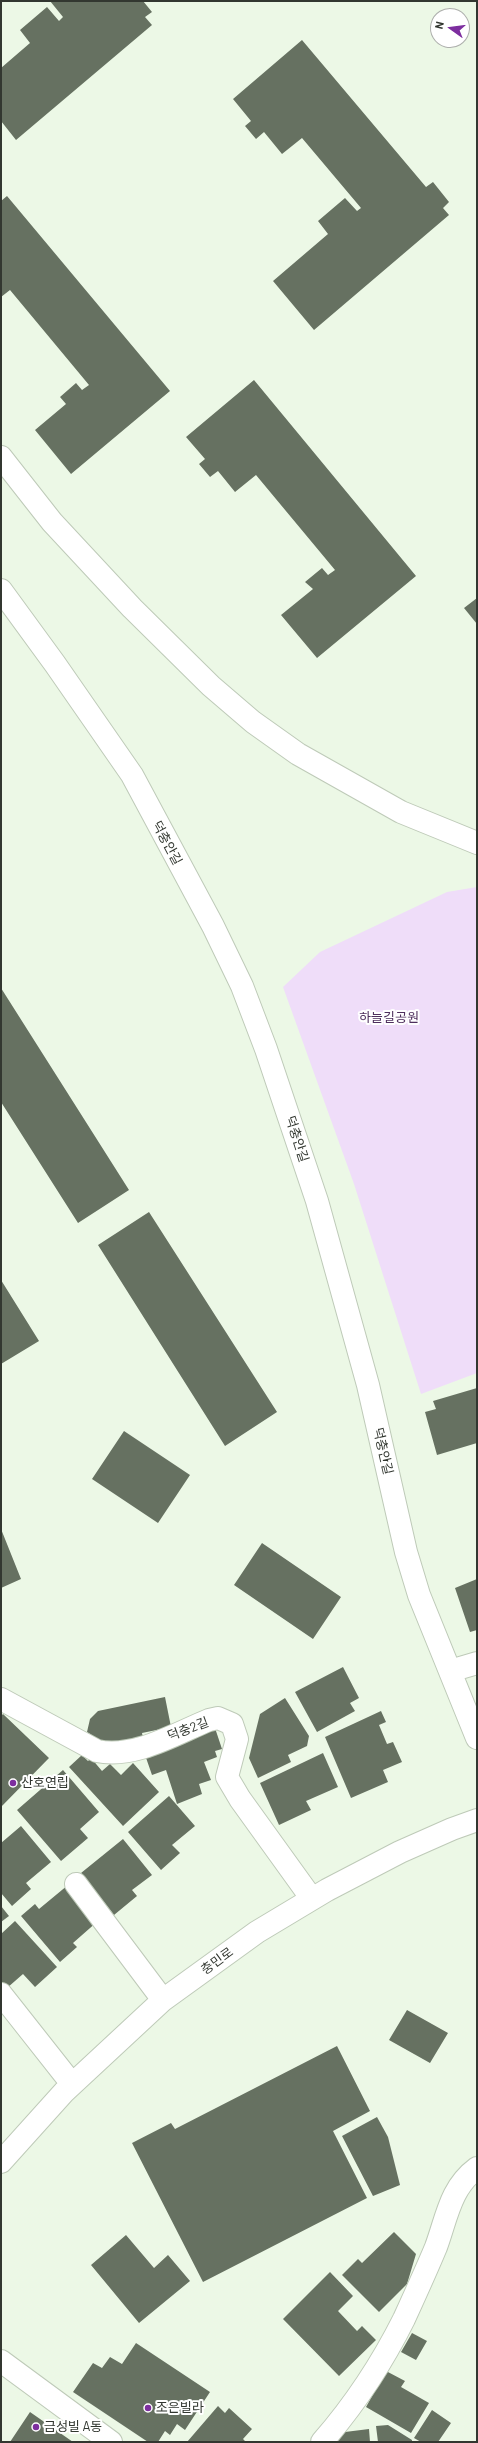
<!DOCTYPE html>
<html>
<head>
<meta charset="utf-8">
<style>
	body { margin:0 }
	#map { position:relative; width:478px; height:2443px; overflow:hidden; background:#ecf8e6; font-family:Barlow,sans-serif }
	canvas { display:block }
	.frame { position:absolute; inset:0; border:2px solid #323730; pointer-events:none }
	.north { position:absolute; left:430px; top:8px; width:40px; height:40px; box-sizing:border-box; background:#fff; border:1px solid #adafac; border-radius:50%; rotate:284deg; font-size:11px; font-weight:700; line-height:16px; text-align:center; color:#323730 }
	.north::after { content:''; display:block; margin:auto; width:14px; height:18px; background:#7d2e9f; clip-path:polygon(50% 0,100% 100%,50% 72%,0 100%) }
</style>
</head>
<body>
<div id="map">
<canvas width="478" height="2443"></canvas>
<div class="frame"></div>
<div class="north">N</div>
</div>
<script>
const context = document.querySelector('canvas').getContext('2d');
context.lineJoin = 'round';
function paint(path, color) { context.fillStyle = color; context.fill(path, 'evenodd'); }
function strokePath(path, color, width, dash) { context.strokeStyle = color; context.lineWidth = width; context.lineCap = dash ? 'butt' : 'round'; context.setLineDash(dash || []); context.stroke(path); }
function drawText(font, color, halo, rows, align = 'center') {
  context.font = font + ' Barlow,"Noto Sans KR",sans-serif'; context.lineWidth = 4; context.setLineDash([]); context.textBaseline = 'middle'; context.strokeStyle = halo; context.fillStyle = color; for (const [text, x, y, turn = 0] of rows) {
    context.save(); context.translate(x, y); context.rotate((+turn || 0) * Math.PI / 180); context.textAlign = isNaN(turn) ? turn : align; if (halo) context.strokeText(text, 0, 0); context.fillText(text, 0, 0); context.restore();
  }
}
paint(new Path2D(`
	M477,887v486l-56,21 -67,-210 -71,-197 37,-35 127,-60z`), '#efddf9');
paint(new Path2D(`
	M50,1h93l9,11 -7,5 7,8 -136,115 -15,-19v-53l29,-25 -10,-13 27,-23 12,14 4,-4z
	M302,40l124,147 7,-5 16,20 -6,6 6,7 -135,115 -41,-49 55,-47 -10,-13 27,-23 12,13 4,-3 -59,-70 -20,16 -18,-22 -8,7 -11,-13 6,-5 -18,-22z
	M7,196l163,195 -99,83 -36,-44 31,-26 -6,-7 16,-14 6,7 7,-5 -79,-95 -9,7v-96z
	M254,380l162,196 -99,82 -36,-43 32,-26 -8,-7 17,-14 6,7 7,-5 -79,-95 -21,17 -17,-21 -8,6 -11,-13 6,-5 -19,-22z
	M477,598v26l-13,-16z
	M1,988l128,202 -51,33 -77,-121z
	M149,1212l128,200 -52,34 -127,-201z
	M1,1280l38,61 -38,23z
	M477,1388v55l-40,12 -12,-43 11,-3 -3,-8z
	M124,1431l66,44 -32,48 -66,-44z
	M1,1529l20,50 -20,9z
	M262,1543l79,54 -28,42 -79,-54z
	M477,1579v51l-7,2 -15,-44z
	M343,1667l16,31 -9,5 5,8 -38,21 -22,-40z
	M165,1697l6,30 -29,6 1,5 -36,7 -20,-13 3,-13 8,-8z
	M285,1698l24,38 -2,10 -19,9 3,7 -33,16 -9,-20 11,-44z
	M381,1711l5,11 -7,3 8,19 6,-2 9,20 -19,8 5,12 -37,16 -26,-61z
	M3,1714l46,44 -48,49v-91z
	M215,1728l7,21 -7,2 2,6 -13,5 7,18 -12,4 3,10 -25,10 -11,-34 -14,5 -8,-23z
	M323,1753l15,34 -32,14 5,9 -32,15 -19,-42z
	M82,1755l6,6 3,-3 11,13 8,-7 11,11 12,-12 26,29 -36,34 -54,-59z
	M63,1770l36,42 -19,17 8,9 -27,23 -44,-51z
	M169,1796l26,30 -23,19 8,8 -19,17 -33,-38z
	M21,1826l30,36 -25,21 5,6 -19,17 -11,-13v-50z
	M123,1839l29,36 -20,15 5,6 -23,19 -33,-42z
	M68,1885l30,36 -25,22 4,4 -17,15 -39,-46 14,-12 4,5z
	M1,1906l8,10 -8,6z
	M15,1921l42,46 -22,20 -12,-13 -16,14 -6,-7v-47z
	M407,2010l41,23 -18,30 -41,-23z
	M337,2046l33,65 -37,20 34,67 -164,84 -71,-139 39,-20 4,6z
	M377,2117l11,20 12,48 -27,11 -31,-60z
	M394,2232l22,22 -9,30 -28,28 -37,-37 16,-16 4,4z
	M126,2235l28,33 14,-13 22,26 -51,42 -48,-58z
	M330,2272l23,24 -15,15 19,20 5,-5 14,14 -37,36 -56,-57z
	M412,2333l15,8 -11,19 -15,-8z
	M136,2343l74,49 -25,38 -8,-6 -7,11 -5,-4 -7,11h-10l-75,-50 20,-29 9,5 8,-11 12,7z
	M386,2371l19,10 -4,6 28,16 -18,30 -45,-26z
	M218,2406l7,7 4,-5 23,21 -9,10 3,3h-59z
	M432,2410l19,13 -13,19h-17l-7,-4z
	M30,2412l43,30h-63z
	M388,2425l24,15v2h-34l-2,-16z
	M369,2429l1,13h-32l-1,-9z`), '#667161');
const minor = new Path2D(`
	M1,457l51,65 80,86 79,78 42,36 45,32 103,58 76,31
	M1,590l54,74 77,111 81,151 29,60 24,63 51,152 51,184 38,167 13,43 58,143
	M450,1671l27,-8
	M1,1699l96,52c37,8 78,-17 112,-31l9,-2 14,6 5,15 -10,38 13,22 72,100
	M76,1884l87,116
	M1,1994l71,90
	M1,2162l63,-70 99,-92 94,-68 70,-42 73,-38 52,-23 25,-9
	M1,2361l110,81
	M322,2442c34,-39 59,-77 82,-123 11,-24 22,-48 32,-72 11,-30 14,-59 41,-79`);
strokePath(minor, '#becab8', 24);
strokePath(minor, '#fff', 22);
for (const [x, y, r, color] of [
	[13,1783,4,"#7d2e9f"],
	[148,2408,4,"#7d2e9f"],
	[36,2427,4,"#7d2e9f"]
]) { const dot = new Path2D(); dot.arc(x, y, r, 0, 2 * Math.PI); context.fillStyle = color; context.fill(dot); strokePath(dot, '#fff', 1.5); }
drawText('13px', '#323730', '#fff', [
	["덕충안길",167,843,62],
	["덕충안길",297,1139,72],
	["덕충안길",383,1451,77],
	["덕충2길",188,1729,-21],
	["충민로",217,1961,-36]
]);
drawText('13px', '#4e2f5d', '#fff', [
	["하늘길공원",389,1018]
]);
drawText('13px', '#323730', '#fff', [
	["산호연립",21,1783],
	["조은빌라",156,2408],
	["금성빌 A동",44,2427]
], 'left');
</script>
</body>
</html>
